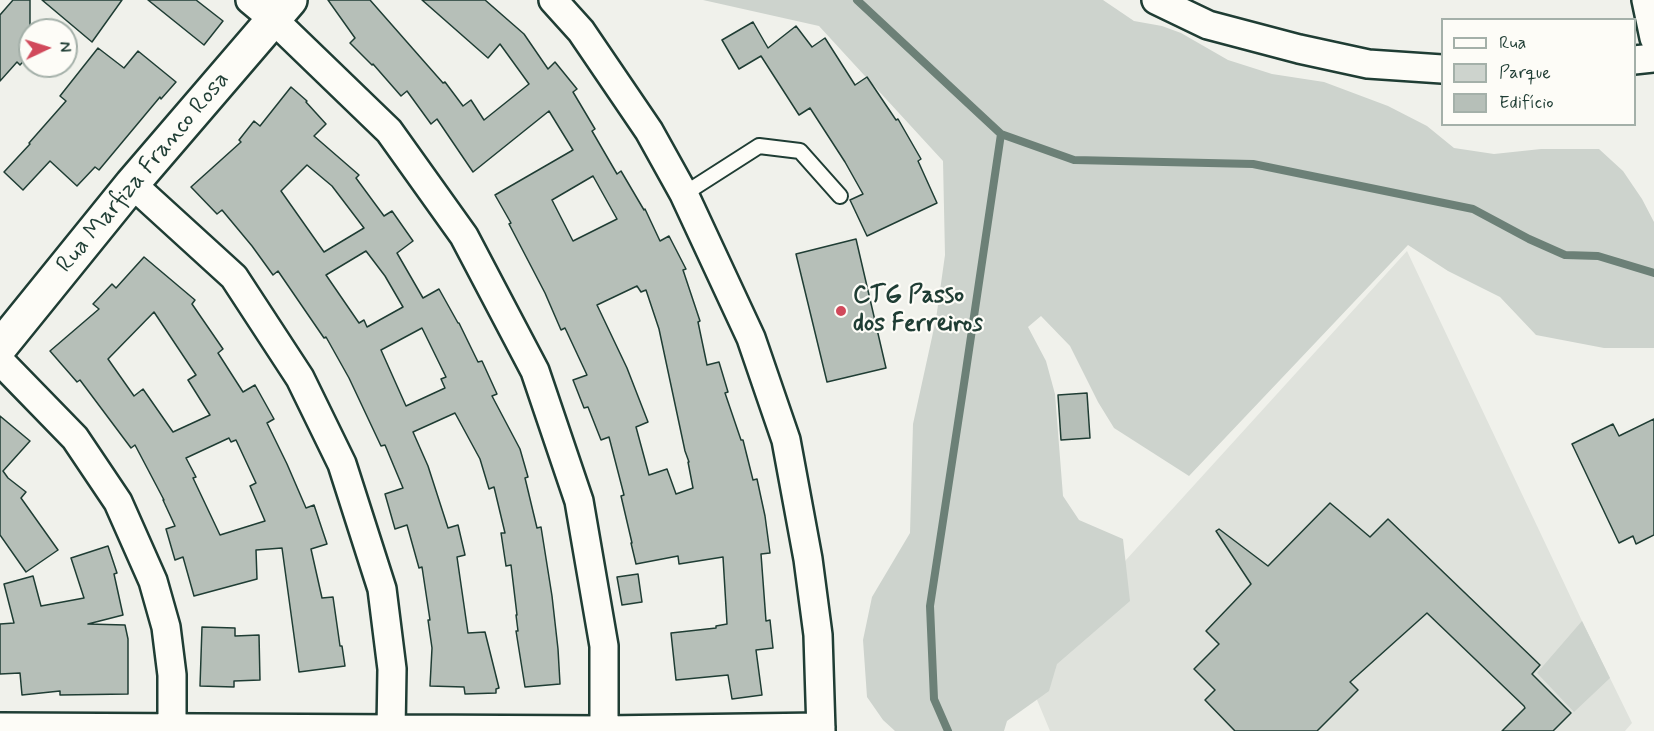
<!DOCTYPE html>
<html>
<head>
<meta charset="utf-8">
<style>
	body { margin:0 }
	#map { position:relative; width:1654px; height:731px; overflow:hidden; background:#f0f1eb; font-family:Mynerve,sans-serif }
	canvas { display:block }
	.legend { position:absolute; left:1441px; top:18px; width:195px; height:108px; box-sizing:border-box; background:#fdfcf7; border:2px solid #a4b0a9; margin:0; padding:8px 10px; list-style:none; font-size:18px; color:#1f3d34 }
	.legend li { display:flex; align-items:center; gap:12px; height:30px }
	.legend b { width:30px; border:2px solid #a4b0a9 }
	.north { position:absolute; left:18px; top:18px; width:60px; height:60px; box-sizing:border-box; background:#fdfcf7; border:2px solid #a4b0a9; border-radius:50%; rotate:86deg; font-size:16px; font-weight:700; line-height:24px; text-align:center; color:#1f3d34 }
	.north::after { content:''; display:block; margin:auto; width:21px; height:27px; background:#d1495b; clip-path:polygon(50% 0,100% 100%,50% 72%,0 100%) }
</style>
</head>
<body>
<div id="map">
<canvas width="1654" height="731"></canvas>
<ul class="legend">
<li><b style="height:8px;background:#fdfcf7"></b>Rua</li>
<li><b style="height:16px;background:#cdd3cd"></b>Parque</li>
<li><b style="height:16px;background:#b6bfb8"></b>Edifício</li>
</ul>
<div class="north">N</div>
</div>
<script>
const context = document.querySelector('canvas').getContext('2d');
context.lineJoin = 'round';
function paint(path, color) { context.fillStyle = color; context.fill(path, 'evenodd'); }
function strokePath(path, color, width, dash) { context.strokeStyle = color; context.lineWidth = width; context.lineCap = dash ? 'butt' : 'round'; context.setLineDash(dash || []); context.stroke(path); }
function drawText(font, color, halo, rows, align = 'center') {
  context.font = font + ' Mynerve,sans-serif'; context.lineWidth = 4.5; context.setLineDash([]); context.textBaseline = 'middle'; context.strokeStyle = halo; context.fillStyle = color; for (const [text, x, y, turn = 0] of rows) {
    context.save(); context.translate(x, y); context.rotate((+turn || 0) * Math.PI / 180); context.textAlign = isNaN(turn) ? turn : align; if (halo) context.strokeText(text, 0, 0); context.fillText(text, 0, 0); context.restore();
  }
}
paint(new Path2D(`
	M1407,251l175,370 50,102 -7,8h-575l-25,-60z`), '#dfe2dc');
paint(new Path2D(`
	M703,0h400l31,21 28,5 19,7 47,27 44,14 52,8 64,24 39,20 27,22 40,6 47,-5h58l24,22 19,28 12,23v126h-50l-68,-13 -36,-38 -52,-26 -40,-26 -219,231 -75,-48 -16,-26 -28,-56 -29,-30 -13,11 18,34 9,33 8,102 16,24 44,19 7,62 -73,63 -8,27 -42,30 -3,10h-109l-12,-11 -16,-23 -4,-57 9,-43 38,-64 3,-109 23,-105 9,-64 -2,-94 -124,-135z
	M1582,621l28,57 -36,34 -37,-39z`), '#cdd3cd');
strokePath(new Path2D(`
	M857,0l144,134 73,26 179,4 220,45 56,30 36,16 33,1 56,17
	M948,731l-14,-32 -4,-93 35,-229 36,-243`), '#6c8077', 8);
const building = new Path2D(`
	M13,0h17v54l-10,11 -3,-3 -17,19v-66z
	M42,0h80l-30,42z
	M148,0h48l27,21 -19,24z
	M328,0h42l73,83 2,-1 18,24 8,-6 13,20 45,-36 -29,-40 -12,14 -66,-58h63l39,34 24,35 7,-7 22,27 -4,3 22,37 -3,2 25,43 4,-3 23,39 1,-1 15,32 9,-5 17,33 -3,1 17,51 -2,1 9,43 12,-3 9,30 -3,1 16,47h2l10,40 4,-1 8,37 5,37 -9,1 5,67 4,-1 3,28 -17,2 6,45 -30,4 -4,-24 -52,5 -5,-47 45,-5v-2l11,-2 -4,-67 -44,7 -1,-8 -42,8 -5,-21h1l-11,-47 3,-1 -15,-58 -8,3 -13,-33 -4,1 -11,-28 14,-5 -22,-47 -4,2 -16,-37 -36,-69 2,-1 -16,-28 78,-45 -24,-39 -76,61 -36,-53 -6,5 -24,-33 -6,5 -28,-32 -1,1 -22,-22 5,-5zM593,176l24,43 -44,22 -21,-41zM637,286l4,6 5,-2 13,39 26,122 4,11h-1l5,26 -17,6 -9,-25 -18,6 -13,-48 12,-5 -21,-54 -30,-63z
	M753,22l15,26 28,-22 16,21 13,-9 30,47 12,-8 29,43 2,-1 23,40 -3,2 19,42 -70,33 -17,-36 13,-6 -18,-32 -35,-54 -11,7 -38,-59 -22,13 -17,-29z
	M98,48l26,20 14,-17 38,31 -15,17 -1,-2 -61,73 -4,-3 -18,19 -27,-25 -27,29 -19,-18 26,-28 -1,-1 37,-42 -6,-5z
	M291,87l16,14 -1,1 20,22 -12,12 45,39 -3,3 28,38 8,-5 21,30 -16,12 26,45 16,-9 19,34h1l19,39 4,-1 15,33 -5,2 28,53 8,28 -3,1 12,50 4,-1 11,69 6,53 2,35 -35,3 -9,-56h2l-2,-16h1l-6,-50 -5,1 -5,-33h4l-11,-46 -5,2 -9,-30 -25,-46 -42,19 15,34 20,62 10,-3 7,30 -8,2 11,76 17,-1 14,56 -3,1v4l-31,1 -1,-7 -34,-1 2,-38 -4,-28h2l-8,-53 -3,1 -12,-43 -12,4 -10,-35 18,-6 -18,-43 -4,1 -32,-68 -23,-41 -2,1 -46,-67 -5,4 -21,-29 -30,-36 -5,4 -26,-27 50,-45 -2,-2 15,-19 6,5zM307,165l25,21 32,42 -40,24 -43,-61zM366,251l19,25 18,31 -36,20 -3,-7 -5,3 -33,-48zM422,328l24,49 -5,2 4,9 -39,18 -25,-56z
	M856,239l30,129 -59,14 -31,-128z
	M144,257l51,43 -3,4 31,45 -5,4 25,39 12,-7 19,34 -7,4 20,41 19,44 8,-3 13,39 -16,5 11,49 11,-1 7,49h2l3,20 -46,6 -17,-124 -26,2 1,29 -63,17 -11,-39 -8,3 -9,-31 9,-3 -12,-26h1l-29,-55 -4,3 -51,-68 -3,2 -27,-31 49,-42 -6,-5 19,-20 4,4zM154,312l42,63 -8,5 22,35 -37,17 -30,-43 -9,7 -26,-37zM229,438l2,4 5,-2 20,43 -6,3 15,35 -45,14 -27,-57 3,-1 -10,-19z
	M1087,393l3,45 -29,2 -3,-45z
	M0,416l30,25 -27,30 5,7 18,14 -5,6 37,52 -32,22 -26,-37z
	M1654,419v116l-18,9 -3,-8 -14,7 -47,-99 41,-20 6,12z
	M1330,503l40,34 18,-18 152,146 -8,9 39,39 -18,18h-51l23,-23 -1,-2 -97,-93 -77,69 8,8 -41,41h-82l-30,-31 10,-10 -21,-21 25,-25 -13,-13 45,-47 -35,-53 3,-2 49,37z
	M108,546l9,27 -3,1 9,41 -35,9 37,1 3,14v55l-68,1v-4l-38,4 -2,-22 -20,1v-50l14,-1 -10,-39 29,-8 8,30 43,-8 -13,-40z
	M638,574l4,28 -20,3 -5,-28z
	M202,627l33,1v8l24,-1 1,45 -26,1v6l-34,-1z`);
paint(building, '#b6bfb8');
strokePath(building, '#1f3d34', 1.5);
const service = new Path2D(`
	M684,194l75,-48 41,5 40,45`);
const minor = new Path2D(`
	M250,0l24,20 115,111 75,105 71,135 44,130 25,145v85
	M553,0l28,31 68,100 35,63 67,144 35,102 22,119 10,76 3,96
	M1156,0l52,25 91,24 69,15 74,5
	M1646,0l8,38
	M1634,60l20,-2
	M132,184l102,93 66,101 42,86 40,125 10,80 -1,62
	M0,361l75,77 43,64 35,79 13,46 6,48v56
	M0,727l604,3 217,-3`);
const tertiary = new Path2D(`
	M0,347l132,-163 158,-184`);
strokePath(service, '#1f3d34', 18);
strokePath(minor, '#1f3d34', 32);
strokePath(tertiary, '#1f3d34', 38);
strokePath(service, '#fdfcf7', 14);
strokePath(minor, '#fdfcf7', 27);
strokePath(tertiary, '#fdfcf7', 33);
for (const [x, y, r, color] of [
	[841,311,6,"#d1495b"]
]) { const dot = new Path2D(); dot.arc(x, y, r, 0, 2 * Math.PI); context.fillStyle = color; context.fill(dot); strokePath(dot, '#fdfcf7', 2); }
drawText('24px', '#1f3d34', '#fdfcf7', [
	["Rua Marfiza Franco Rosa",144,173,-50]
]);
drawText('bold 24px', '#1f3d34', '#fdfcf7', [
	["CTG Passo",853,297],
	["dos Ferreiros",853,325]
], 'left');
</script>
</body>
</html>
